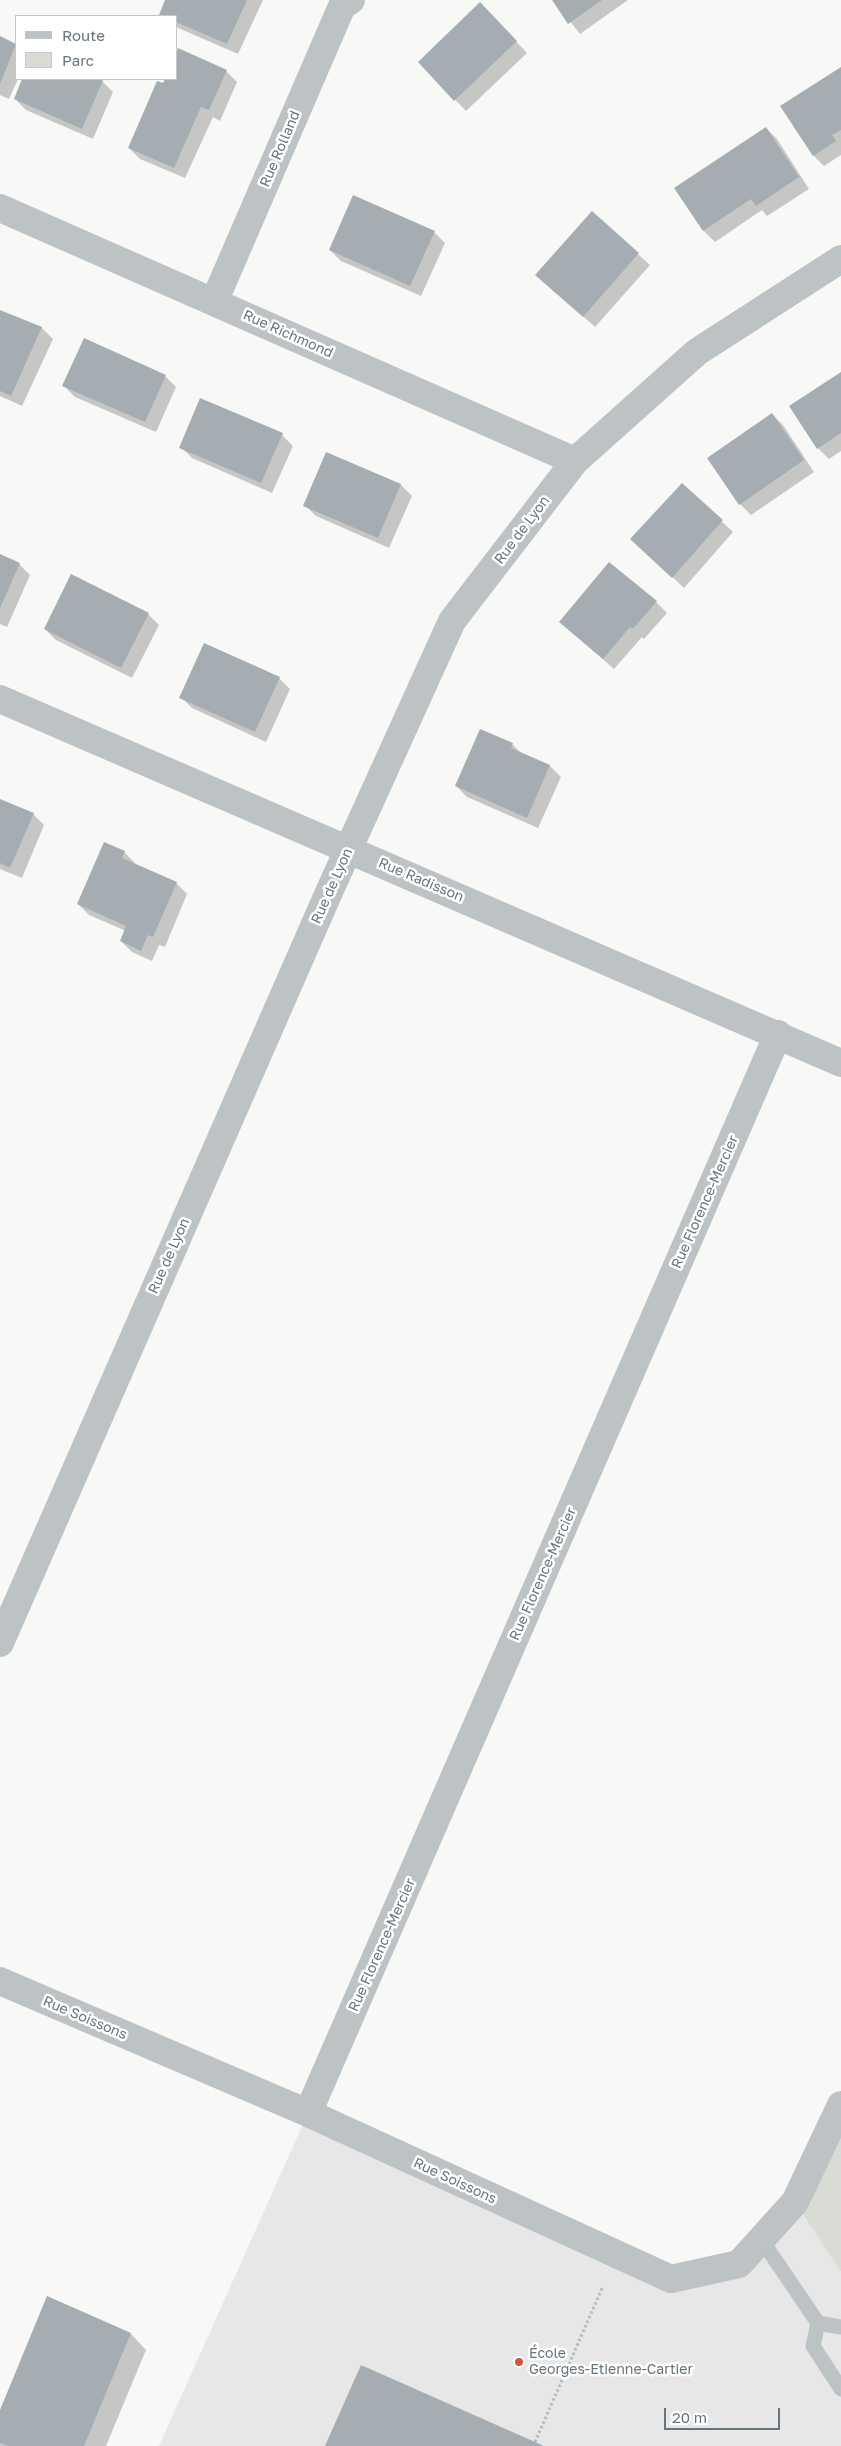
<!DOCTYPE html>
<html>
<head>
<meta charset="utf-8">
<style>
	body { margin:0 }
	#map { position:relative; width:841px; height:2446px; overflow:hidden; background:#f8f8f6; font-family:"Golos Text",sans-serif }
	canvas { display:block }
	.legend { position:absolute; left:15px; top:15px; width:162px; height:65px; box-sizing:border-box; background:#fff; border:1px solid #c2c7cb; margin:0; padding:6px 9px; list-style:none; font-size:15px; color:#66747d }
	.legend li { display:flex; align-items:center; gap:10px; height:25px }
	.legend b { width:25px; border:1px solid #c2c7cb }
	.scale { position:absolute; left:664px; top:2408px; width:116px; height:22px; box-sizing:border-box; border:2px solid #66747d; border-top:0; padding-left:6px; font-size:15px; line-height:18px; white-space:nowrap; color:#66747d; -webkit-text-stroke:4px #fff; paint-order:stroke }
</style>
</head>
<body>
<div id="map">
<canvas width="841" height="2446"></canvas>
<ul class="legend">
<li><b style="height:6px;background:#bdc2c5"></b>Route</li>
<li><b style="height:14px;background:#d8dcd5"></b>Parc</li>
</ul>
<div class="scale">20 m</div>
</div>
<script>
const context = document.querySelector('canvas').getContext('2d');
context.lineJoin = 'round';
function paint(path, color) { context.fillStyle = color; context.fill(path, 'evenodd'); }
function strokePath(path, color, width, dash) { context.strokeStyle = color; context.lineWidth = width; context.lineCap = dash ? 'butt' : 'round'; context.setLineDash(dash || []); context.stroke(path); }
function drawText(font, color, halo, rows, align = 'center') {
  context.font = font + ' "Golos Text",sans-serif'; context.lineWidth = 5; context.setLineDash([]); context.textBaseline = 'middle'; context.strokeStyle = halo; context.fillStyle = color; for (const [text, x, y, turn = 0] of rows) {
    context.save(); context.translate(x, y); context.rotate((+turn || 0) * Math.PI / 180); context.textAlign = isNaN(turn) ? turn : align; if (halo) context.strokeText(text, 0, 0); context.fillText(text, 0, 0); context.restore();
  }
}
paint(new Path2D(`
	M308,2113l363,166 68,-15 56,-62 46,70v174h-682z`), '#e6e7e6');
paint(new Path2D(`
	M841,2105v167l-46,-70z`), '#d8dcd5');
paint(new Path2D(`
	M166,0h97l-25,54 -62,-27v-11h-14l-2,-2z
	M553,0h75l-48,34z
	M491,15l36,38 -61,58 -47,-49z
	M0,38l16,7v34h2l-9,20 -9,-4z
	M841,68v87l-17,11 -10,-10z
	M226,71l11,11 -17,39 -7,-4 -28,61 -45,-19 -11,-11 38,-69z
	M24,79h73l5,2 11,11 -20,47 -67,-29 -11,-11z
	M766,128l11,11 32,50 -42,27 -5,-6 -47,32 -11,-11 -28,-43z
	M592,213l58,52 -55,62 -58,-52z
	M434,232l11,11 -24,53 -80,-35 -11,-11z
	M0,311l42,17 11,11 -31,67 -22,-10z
	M841,373v78l-12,8 -11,-11 -27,-41z
	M165,376l11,11 -20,45 -81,-35 -11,-11z
	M772,414l11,11 31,47 -63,43 -11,-11 -31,-46z
	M282,435l11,11 -21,47 -80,-35 -11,-11z
	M327,454l74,31 11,11 -23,52 -73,-32 -11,-11z
	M682,484l51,48 -49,56 -41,-39z
	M0,555l19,9 11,11 -23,52 -7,-3z
	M656,602l11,11 -23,26 -2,-2 -28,32 -54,-47z
	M148,614l11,11 -27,53 -76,-38 -11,-11z
	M279,678l11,11 -24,53 -74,-34 -11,-11z
	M512,744l9,9 29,13 11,11 -23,51 -71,-31 -11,-11z
	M0,800l33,14 11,11 -22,53 -22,-9z
	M104,844l20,8 11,11v2l41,18 11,11 -22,53 -6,-2 -7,16 -20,-9 -11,-11 5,-10 -37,-16 -11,-11z
	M48,2298l83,36 15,16 -40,96h-106v-32z`), '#0003');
paint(new Path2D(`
	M165,0h82l-20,44 -51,-22v-6l-17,-1z
	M552,0h50l-34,24z
	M480,2l37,39 -63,60 -36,-39z
	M0,36l16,8 -16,40z
	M178,48l49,22 -18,40 -8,-3 -27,61 -46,-20 29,-67 6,2 2,-4h11v-26z
	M841,67v63l-9,5 4,6 -23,15 -33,-50z
	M22,79h79l2,1 -21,49 -68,-30z
	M766,127l33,50 -43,29 -5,-7 -48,32 -29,-43z
	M353,195l82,36 -25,55 -81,-36z
	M592,211l47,42 -56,64 -48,-42z
	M0,310l42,17 -31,69 -11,-5z
	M84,338l82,37 -21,47 -83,-36z
	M841,372v61l-24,16 -28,-43z
	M200,398l83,35 -22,50 -82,-35z
	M772,413l32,47 -65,45 -32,-47z
	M326,452l75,32 -23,54 -75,-32z
	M682,483l41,37 -51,58 -42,-39z
	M0,554l20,9 -20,45z
	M609,562l48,39 -24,28 -3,-2 -27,32 -44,-37z
	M71,574l78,39 -28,55 -77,-39z
	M204,643l76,34 -25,55 -76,-34z
	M480,729l33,14 -2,5 39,17 -23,53 -72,-32z
	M0,799l34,14 -24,55 -10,-5z
	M104,842l21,9 -3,7 55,24 -24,55 -5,-2 -7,16 -21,-10 6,-15 -49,-22z
	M47,2296l84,37 -47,113h-76l-8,-3v-33z
	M361,2365l174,77 9,4h-219z`), '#a5adb2');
strokePath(new Path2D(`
	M535,2442l68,-156`), '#b8bbbe', 3, [2.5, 2.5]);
strokePath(new Path2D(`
	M761,2239l57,84 23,4
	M818,2323l-5,23 28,43`), '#bdc2c5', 15);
strokePath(new Path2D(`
	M0,208l575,253
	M214,302l128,-296 9,-6
	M0,699l841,364
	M0,1643l329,-751 123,-271 123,-160 122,-109 144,-93
	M0,1981l308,132 363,166 68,-15 56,-62 46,-97
	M308,2113l470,-1079`), '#bdc2c5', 28);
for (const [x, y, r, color] of [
	[519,2362,5,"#cf593e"]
]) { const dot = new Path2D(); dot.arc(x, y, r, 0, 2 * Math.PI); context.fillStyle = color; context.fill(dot); strokePath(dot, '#fff', 2); }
drawText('14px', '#66747d', '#fff', [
	["Rue Rolland",280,149,-67],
	["Rue Richmond",288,334,24],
	["Rue de Lyon",522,530,-53],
	["Rue Radisson",421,880,23],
	["Rue de Lyon",332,886,-66],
	["Rue Florence-Mercier",705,1202,-66],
	["Rue de Lyon",169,1256,-66],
	["Rue Florence-Mercier",543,1574,-66],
	["Rue Florence-Mercier",382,1945,-66],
	["Rue Soissons",85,2018,23],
	["Rue Soissons",455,2181,25]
]);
drawText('14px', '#66747d', '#fff', [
	["École",529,2354],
	["Georges-Etienne-Cartier",529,2370]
], 'left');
</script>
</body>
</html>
